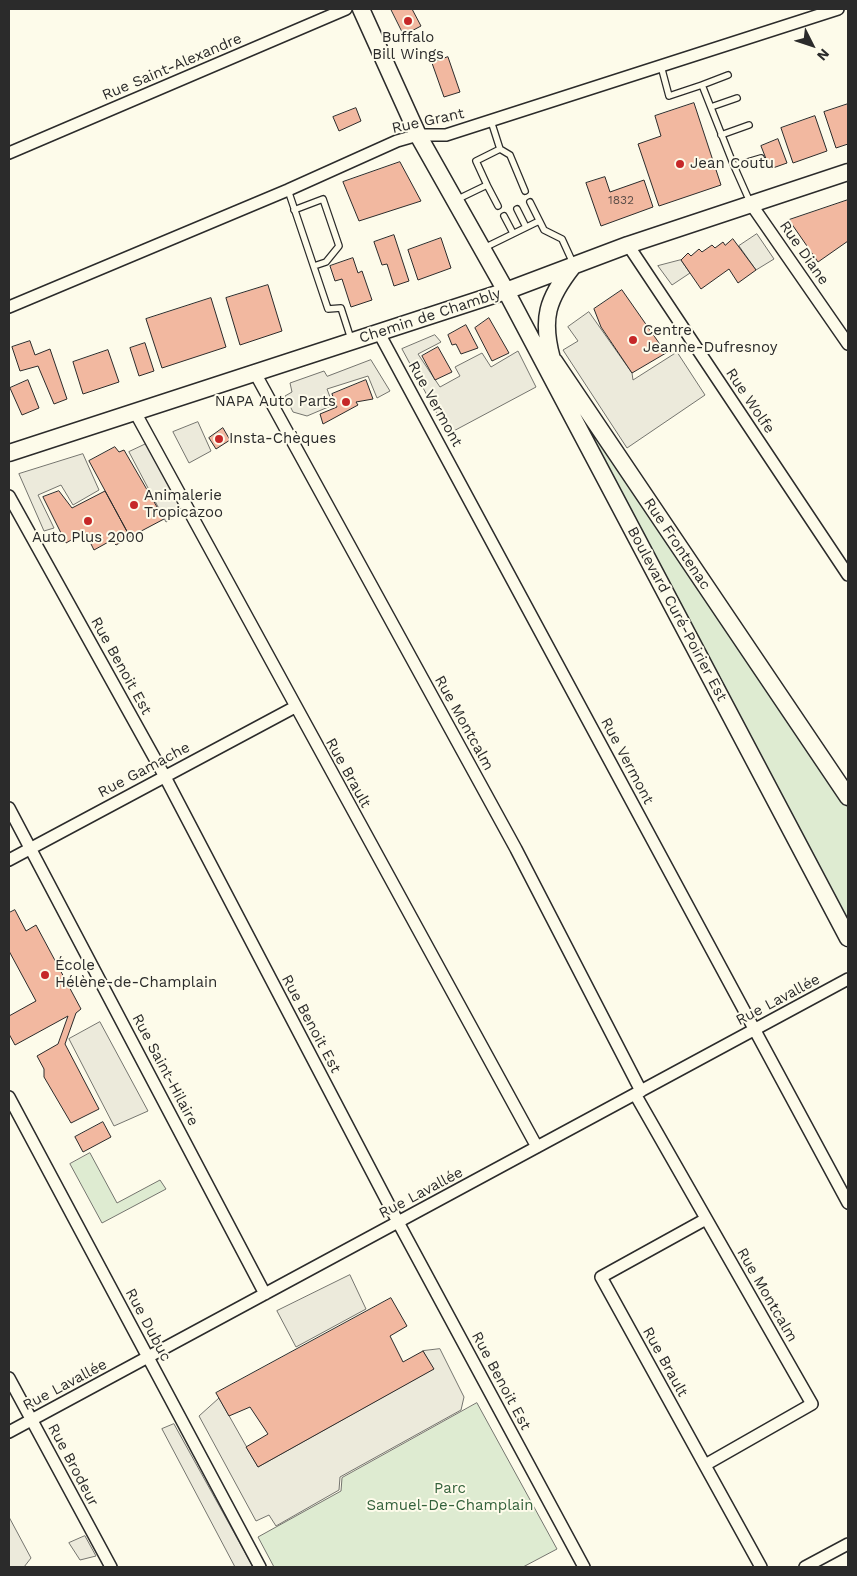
<!DOCTYPE html>
<html>
<head>
<meta charset="utf-8">
<style>
	body { margin:0 }
	#map { position:relative; width:857px; height:1576px; overflow:hidden; background:#fdfbea; font-family:"Work Sans",sans-serif }
	canvas { display:block }
	.frame { position:absolute; inset:0; border:10px solid #2b2b2b; pointer-events:none }
	.north { position:absolute; left:787px; top:20px; width:50px; height:50px; -webkit-text-stroke:4px #fdfbea; paint-order:stroke; rotate:131deg; font-size:14px; font-weight:700; line-height:20px; text-align:center; color:#2b2b2b }
	.north::after { content:''; display:block; margin:auto; width:18px; height:22px; background:#2b2b2b; clip-path:polygon(50% 0,100% 100%,50% 72%,0 100%) }
</style>
</head>
<body>
<div id="map">
<canvas width="857" height="1576"></canvas>
<div class="frame"></div>
<div class="north">N</div>
</div>
<script>
const context = document.querySelector('canvas').getContext('2d');
context.lineJoin = 'round';
function paint(path, color) { context.fillStyle = color; context.fill(path, 'evenodd'); }
function strokePath(path, color, width, dash) { context.strokeStyle = color; context.lineWidth = width; context.lineCap = dash ? 'butt' : 'round'; context.setLineDash(dash || []); context.stroke(path); }
function drawText(font, color, halo, rows, align = 'center') {
  context.font = font + ' "Work Sans",sans-serif'; context.lineWidth = 4; context.setLineDash([]); context.textBaseline = 'middle'; context.strokeStyle = halo; context.fillStyle = color; for (const [text, x, y, turn = 0] of rows) {
    context.save(); context.translate(x, y); context.rotate((+turn || 0) * Math.PI / 180); context.textAlign = isNaN(turn) ? turn : align; if (halo) context.strokeText(text, 0, 0); context.fillText(text, 0, 0); context.restore();
  }
}
const green = new Path2D(`
	M506,291l342,506v141z
	M90,1153l27,50 43,-23 6,9 -64,34 -32,-59z
	M477,1403l80,146 -34,18h-249l-16,-30 83,-46 1,-13z`);
paint(green, '#deebd1');
strokePath(green, '#74746e', 1);
const parking = new Path2D(`
	M757,234l17,25 -18,11 -17,-24z
	M681,260l9,13 -18,12 -14,-19z
	M589,312l43,61 1,7 44,-28 28,43 -78,53 -64,-98 15,-9 -10,-14z
	M435,335l6,7 -23,12 22,33 20,-11 -5,-9 27,-14 9,14 27,-16 18,36 -88,47 -46,-85z
	M371,360l19,31 -13,7 -9,-22 -41,13 6,16 -26,11 -14,-4 -8,-16 7,-4 -2,-9 34,-12 3,5z
	M198,422l13,29 -22,12 -16,-31z
	M146,444l37,68 -17,10 -37,-70z
	M83,454l16,36 -26,15 -12,-20 -23,10 16,33 -10,3 -25,-57z
	M100,1022l48,89 -34,15 -45,-87z
	M350,1275l16,34 -70,38 -19,-36z
	M440,1349l24,48 -3,13 -121,67 -1,13 -63,36 -7,-11 -13,6 -57,-105 20,-18 39,69 175,-98 -10,-18z
	M174,1424l79,143h-18l-73,-138z
	M9,1517l22,41 -7,9h-15z
	M85,1536l11,20 -16,4 -11,-17z`);
paint(parking, '#eceadb');
strokePath(parking, '#74746e', 1);
const building = new Path2D(`
	M391,9h21l9,17 -17,9z
	M448,57l12,35 -16,5 -12,-34z
	M694,103l27,82 -62,21 -21,-62 23,-8 -6,-20z
	M848,104v40l-12,4 -12,-36z
	M356,108l5,13 -22,10 -6,-14z
	M815,116l12,35 -34,12 -12,-35z
	M778,139l9,24 -17,6 -9,-23z
	M400,162l21,39 -62,20 -16,-39z
	M605,177l5,15 34,-12 9,27 -52,19 -15,-43z
	M848,200v41l-30,21 -29,-42z
	M394,235l15,46 -15,5 -7,-22 -5,1 -8,-23z
	M441,238l10,30 -33,12 -10,-30z
	M733,239l23,31 -18,13 -9,-14 -28,20 -20,-29 7,-7 3,3 8,-7 3,3 10,-7 3,3 8,-6 2,3z
	M353,258l5,15 4,-2 10,29 -21,7 -9,-28 -7,2 -5,-15z
	M268,285l14,46 -42,14 -14,-47z
	M622,290l44,63 -34,20 -31,-46 -7,-18z
	M211,298l15,49 -64,21 -16,-49z
	M489,318l20,35 -17,8 -17,-33z
	M466,325l12,23 -17,6 -5,-10 -4,1 -4,-10z
	M30,341l5,14 15,-6 17,50 -13,5 -16,-38 -18,5 -8,-24z
	M145,343l9,28 -15,5 -9,-28z
	M438,347l14,25 -17,8 -13,-24z
	M108,350l11,32 -36,12 -10,-32z
	M28,380l11,28 -17,7 -12,-27z
	M366,380l7,19 -17,3 2,3 -35,19 -3,-10 17,-7 -5,-13z
	M223,428l7,12 -14,9 -7,-11z
	M115,447l4,5 5,-2 40,69 -34,18 -41,-76z
	M59,491l13,17 33,-17 25,46 -14,8 -4,-5 -18,10 -9,-18 -19,11 -23,-46z
	M15,910l11,21 10,-6 45,84 -5,4 -11,31 34,65 -28,14 -27,-46v-8l-7,-13 21,-12 10,-28 -53,29 -6,-11v-18l27,-15 -27,-50v-38z
	M103,1122l8,15 -28,15 -8,-15z
	M391,1298l16,28 -17,10 13,26 20,-11 11,18 -176,98 -12,-20 22,-13 -18,-27 -21,9 -13,-23z`);
paint(building, '#f2b8a0');
strokePath(building, '#2b2b2b', 1);
const lane = new Path2D(`
	M661,66l8,30 33,-11 32,81 16,36
	M702,85l26,-10
	M711,107l26,-9
	M721,135l28,-10
	M500,149l10,6 15,36
	M734,166l27,-8
	M487,185l11,21
	M288,190l40,119 13,-1 10,31
	M456,200l31,-15 -11,-24 24,-12 -9,-28
	M530,202l14,28 18,9 11,24
	M517,209l9,18
	M294,210l29,-11 16,47 -13,16 -12,4
	M504,216l9,17
	M484,248l55,-27`);
const street = new Path2D(`
	M9,153l337,-144
	M751,204l97,140
	M628,245l220,330
	M9,307l279,-117 109,-49 21,-6h28l392,-126
	M379,333l469,870
	M255,373l261,476 125,242
	M135,412l402,735
	M9,496l155,279 234,447 186,345
	M9,808l256,486
	M9,860l286,-153
	M635,1094l177,310 -107,61
	M9,1097l251,470
	M706,1219l-105,58 160,290
	M9,1378l102,189
	M9,1432l839,-453
	M805,1567l43,-23`);
const secondary = new Path2D(`
	M361,9l57,126 88,156 342,647
	M552,359c-11,-40 -5,-60 21,-93
	M554,361l294,436
	M9,453l497,-162 122,-46 220,-73`);
strokePath(lane, '#2b2b2b', 8);
strokePath(street, '#2b2b2b', 14);
strokePath(secondary, '#2b2b2b', 19);
strokePath(lane, '#fdfbea', 5.5);
strokePath(street, '#fdfbea', 11);
strokePath(secondary, '#fdfbea', 16);
for (const [x, y, r, color] of [
	[408,21,5,"#c62828"],
	[680,164,5,"#c62828"],
	[633,340,5,"#c62828"],
	[346,402,5,"#c62828"],
	[219,439,5,"#c62828"],
	[134,505,5,"#c62828"],
	[88,521,5,"#c62828"],
	[45,975,5,"#c62828"]
]) { const dot = new Path2D(); dot.arc(x, y, r, 0, 2 * Math.PI); context.fillStyle = color; context.fill(dot); strokePath(dot, '#fdfbea', 2); }
drawText('12px', '#5d4e48', null, [
	["1832",621,200]
]);
drawText('15px', '#2b2b2b', '#fdfbea', [
	["Buffalo",408,38,"center"],
	["Bill Wings",408,55,"center"],
	["Jean Coutu",690,164],
	["Centre",643,331],
	["Jeanne-Dufresnoy",643,348],
	["NAPA Auto Parts",336,402,"right"],
	["Insta-Chèques",229,439],
	["Animalerie",144,496],
	["Tropicazoo",144,513],
	["Auto Plus 2000",88,538,"center"],
	["École",55,966],
	["Hélène-de-Champlain",55,983]
], 'left');
drawText('15px', '#2b2b2b', '#fdfbea', [
	["Rue Saint-Alexandre",172,67,-23],
	["Rue Grant",428,121,-12],
	["Rue Diane",804,253,55],
	["Chemin de Chambly",430,316,-18],
	["Rue Wolfe",750,401,56],
	["Rue Vermont",435,404,61],
	["Rue Frontenac",677,544,56],
	["Boulevard Curé-Poirier Est",677,614,62],
	["Rue Benoit Est",121,666,61],
	["Rue Montcalm",464,723,61],
	["Rue Vermont",627,761,62],
	["Rue Gamache",144,770,-28],
	["Rue Brault",348,773,61],
	["Rue Lavallée",778,1000,-28],
	["Rue Benoit Est",311,1024,62],
	["Rue Saint-Hilaire",165,1070,62],
	["Rue Lavallée",421,1193,-28],
	["Rue Montcalm",767,1295,60],
	["Rue Dubuc",148,1325,62],
	["Rue Brault",665,1362,61],
	["Rue Benoit Est",501,1381,62],
	["Rue Lavallée",65,1385,-28],
	["Rue Brodeur",73,1465,62]
]);
drawText('15px', '#34623c', '#fdfbea', [
	["Parc",450,1489],
	["Samuel-De-Champlain",450,1506]
]);
</script>
</body>
</html>
